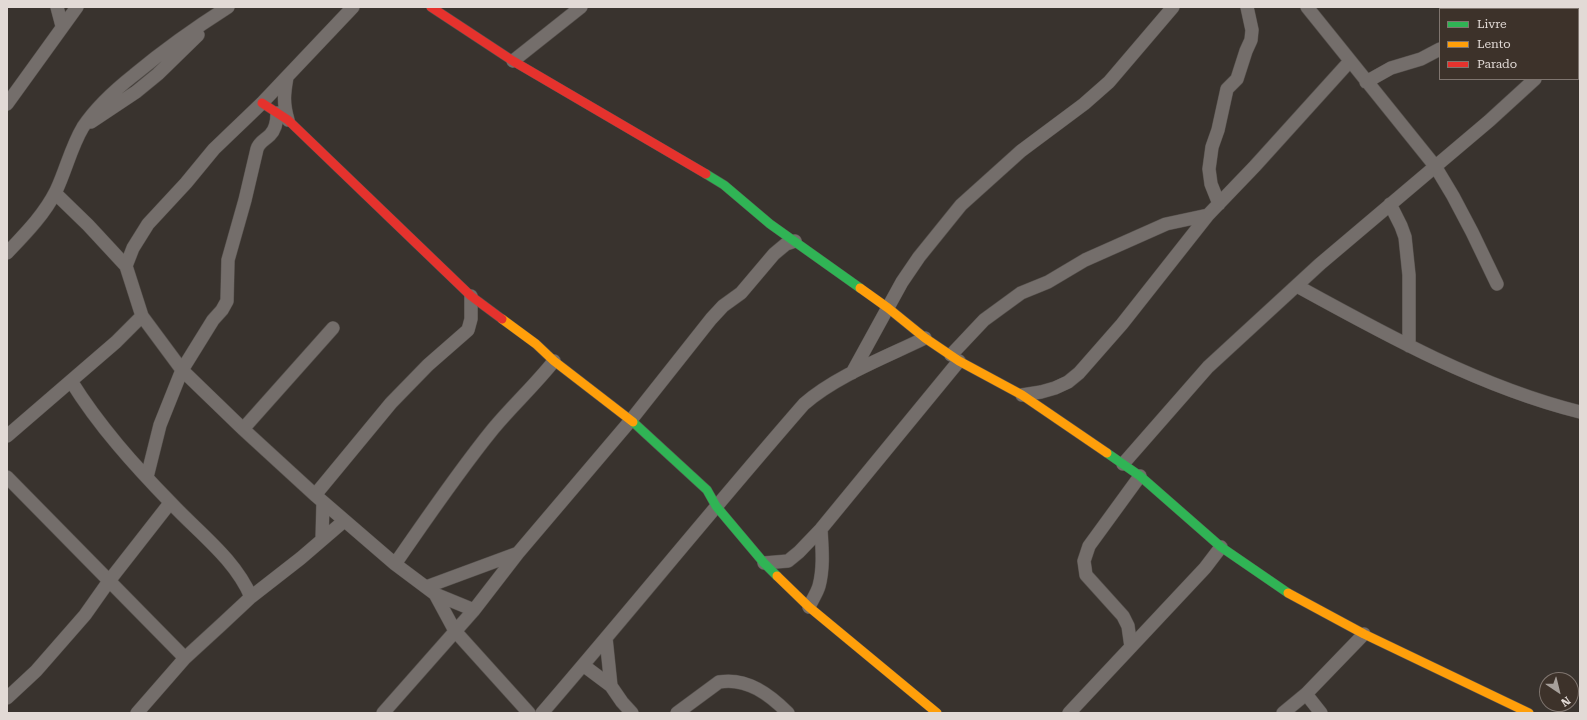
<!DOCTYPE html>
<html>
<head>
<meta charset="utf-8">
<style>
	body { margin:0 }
	#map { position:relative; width:1587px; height:720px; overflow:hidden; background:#39332e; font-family:"Roboto Serif",serif }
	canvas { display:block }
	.frame { position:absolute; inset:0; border:8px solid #e2dad6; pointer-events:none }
	.legend { position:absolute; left:1439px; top:8px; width:140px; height:72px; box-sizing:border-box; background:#3d322a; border:1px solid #7f756f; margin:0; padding:5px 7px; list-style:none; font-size:12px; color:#e2dad6 }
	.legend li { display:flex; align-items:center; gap:8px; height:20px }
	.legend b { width:20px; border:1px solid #7f756f }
	.north { position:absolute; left:1539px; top:672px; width:40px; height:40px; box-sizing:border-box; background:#3d322a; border:1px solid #7f756f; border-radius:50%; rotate:145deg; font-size:11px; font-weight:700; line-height:16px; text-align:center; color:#e2dad6 }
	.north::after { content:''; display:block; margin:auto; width:14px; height:18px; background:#a7a09b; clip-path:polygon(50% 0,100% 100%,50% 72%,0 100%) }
</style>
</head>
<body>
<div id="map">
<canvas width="1587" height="720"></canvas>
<div class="frame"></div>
<ul class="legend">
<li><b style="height:5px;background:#30b455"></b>Livre</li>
<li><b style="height:5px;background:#ff9f0a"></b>Lento</li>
<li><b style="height:5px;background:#e5322d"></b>Parado</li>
</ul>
<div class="north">N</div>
</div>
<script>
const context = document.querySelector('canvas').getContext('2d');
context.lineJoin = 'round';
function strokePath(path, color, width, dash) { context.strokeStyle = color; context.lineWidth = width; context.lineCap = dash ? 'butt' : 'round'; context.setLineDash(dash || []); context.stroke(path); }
const street = new Path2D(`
	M57,7l5,19
	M1307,7l128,159 18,30 19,36 25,52
	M1474,9l1,-2
	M1578,39l2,-3
	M513,61l68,-54
	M287,77c-3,17 -4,26 1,43
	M1366,82l25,-14 30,-9 19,-10
	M7,104l70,-97
	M91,122l45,-30 22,-18 40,-39
	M55,193l33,32 38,41 16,50 40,54 61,59 72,66 80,69 40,30 39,16
	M1219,204l-8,-20 -2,-15 3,-22 6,-17 9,-41 10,-10 9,-28 5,-11 1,-10 -5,-23
	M1390,204l11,22 4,11 4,38v71
	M7,253c18,-19 37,-38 49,-62 10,-21 15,-44 27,-64 14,-21 32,-37 51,-52 30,-25 61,-47 94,-68
	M126,266l7,-18 15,-24 38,-41 28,-34 48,-46 91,-96
	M1297,286c89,49 183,101 283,126
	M951,355l33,-35 37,-27 27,-11 37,-22 81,-36 42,-9
	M852,373l50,-91 17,-25 42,-52 60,-54 63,-47 25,-22 64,-75
	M71,381c28,45 63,84 100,122 28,30 64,56 80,94
	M1022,395l19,-3 14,-4 13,-6 11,-9 43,-49 86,-109 47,-49 95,-105
	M243,429l90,-101
	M7,436l109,-94 26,-26
	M1123,464l85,-97 112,-103 169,-143 46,-42
	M7,477l178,181
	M147,477l13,-52 22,-55 31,-50 9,-10 5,-9 1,-41 17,-60 12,-51c2,-7 8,-9 13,-14 6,-6 7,-14 7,-22
	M315,495l76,-92 37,-38 40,-35 3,-11v-23
	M322,540l1,-38
	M764,563l24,-2 11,-9 22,-23 138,-168
	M395,564c32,-46 63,-92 98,-135 20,-24 42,-44 61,-68
	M426,587l92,-34
	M435,594l20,37 74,82
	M809,607c3,-7 8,-14 10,-21 5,-19 3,-38 2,-57
	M606,638l5,48
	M1131,647l-3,-21 -5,-10 -37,-41 -2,-14 5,-15 51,-70
	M583,665l28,21 11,16 10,11
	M1306,694l15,19
	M7,698l29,-27 49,-56 24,-34 61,-78
	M137,713l48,-55 36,-33 30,-28 50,-39 43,-37
	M383,713l91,-103 44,-57 113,-133 80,-101 12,-13 18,-13 33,-39 12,-10 9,-3
	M542,713c88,-102 173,-207 262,-309 32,-28 82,-47 121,-66
	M677,713l42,-31c28,-5 51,13 69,31
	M1069,713l136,-145 16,-21
	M1283,713l23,-19 58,-60`);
const fast = new Path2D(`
	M706,174l18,11 46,39 90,64
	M633,422l74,68 9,16 48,57 13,13
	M1107,453l33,23 81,71 67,46`);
const slow = new Path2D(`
	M860,288l28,20 37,30 34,23 63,34 85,58
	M502,319l34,25 18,17 79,61
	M777,576l32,31 128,106
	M1288,593l76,41 165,79`);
const jam = new Path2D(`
	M431,7l82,54 193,113
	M262,103l26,17 183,176 31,23`);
strokePath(street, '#56514d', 14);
strokePath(fast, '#56514d', 10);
strokePath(slow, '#56514d', 10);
strokePath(jam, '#56514d', 10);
strokePath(street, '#746e6b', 13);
strokePath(fast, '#30b455', 9);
strokePath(slow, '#ff9f0a', 9);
strokePath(jam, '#e5322d', 9);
</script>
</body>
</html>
